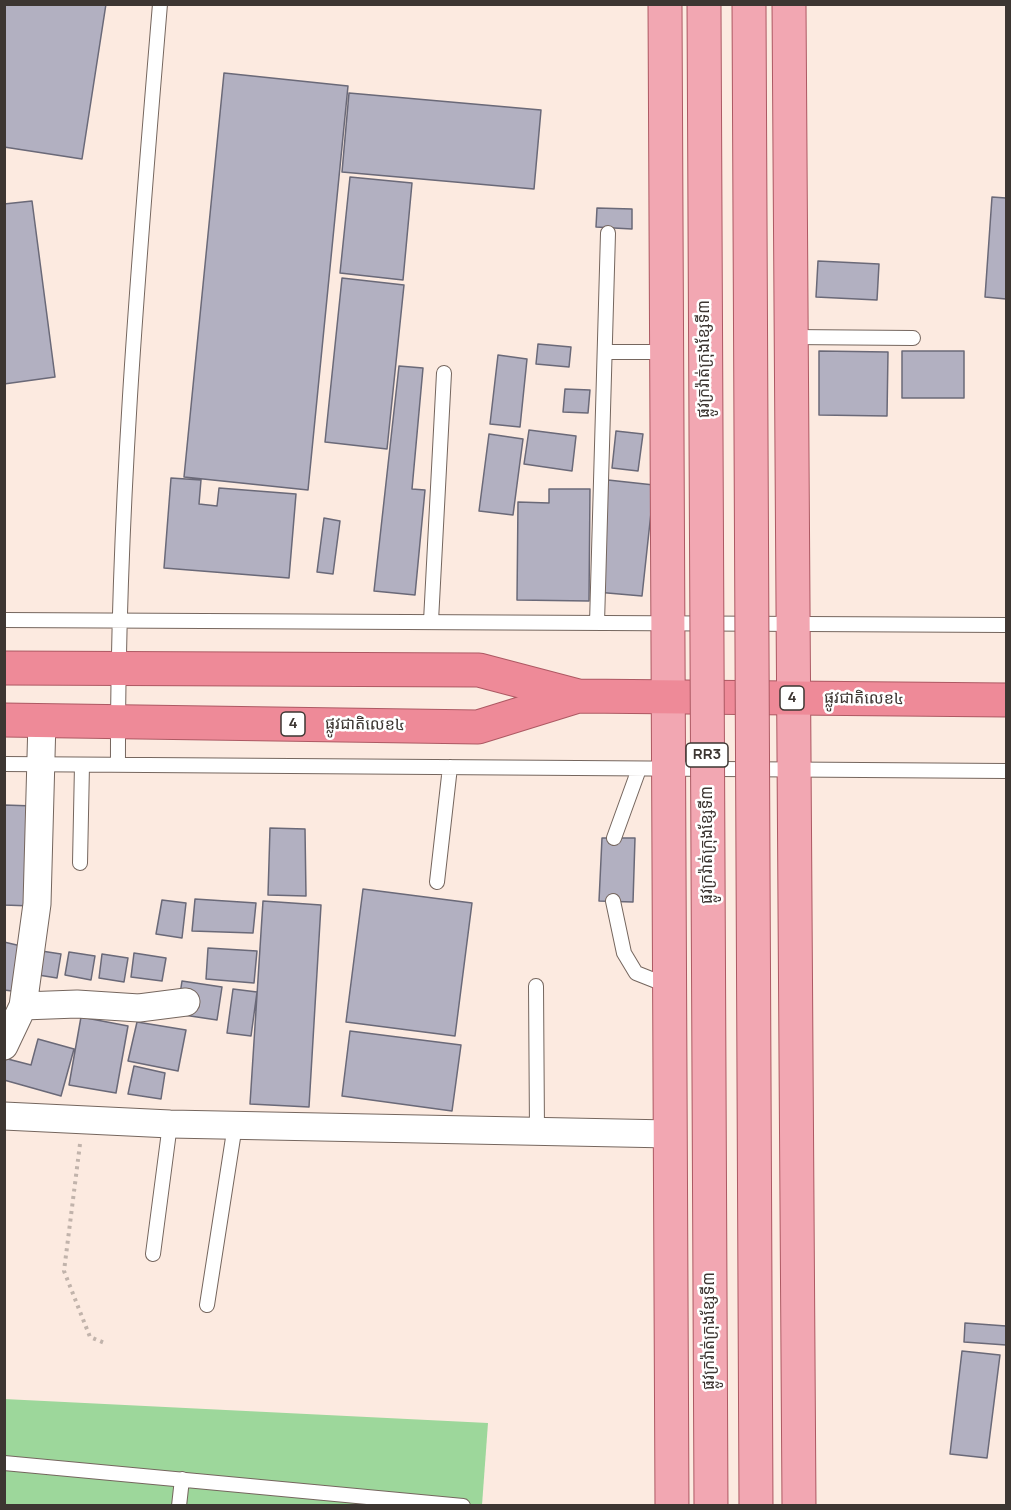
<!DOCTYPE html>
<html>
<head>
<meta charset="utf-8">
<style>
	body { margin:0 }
	#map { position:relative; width:1011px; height:1510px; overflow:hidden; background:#fceae0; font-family:Manrope,sans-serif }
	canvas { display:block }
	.frame { position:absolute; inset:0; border:6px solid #3d3632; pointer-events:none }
</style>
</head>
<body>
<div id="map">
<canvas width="1011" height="1510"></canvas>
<div class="frame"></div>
</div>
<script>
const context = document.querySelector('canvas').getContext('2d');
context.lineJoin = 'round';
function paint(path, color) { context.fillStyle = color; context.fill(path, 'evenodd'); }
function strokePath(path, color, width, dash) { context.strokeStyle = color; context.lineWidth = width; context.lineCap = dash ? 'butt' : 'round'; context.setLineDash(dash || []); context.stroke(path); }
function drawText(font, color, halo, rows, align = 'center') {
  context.font = font + ' Manrope,"Noto Sans Khmer",sans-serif'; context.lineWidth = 5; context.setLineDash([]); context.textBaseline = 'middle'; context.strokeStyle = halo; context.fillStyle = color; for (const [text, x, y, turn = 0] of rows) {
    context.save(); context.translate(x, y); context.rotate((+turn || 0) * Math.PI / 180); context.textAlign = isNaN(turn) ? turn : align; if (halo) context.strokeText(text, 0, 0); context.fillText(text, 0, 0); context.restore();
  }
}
paint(new Path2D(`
	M4,1399l484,24 -6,82h-477z`), '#9dd79b');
const building = new Path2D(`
	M4,4h102l-24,155 -78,-12z
	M224,73l124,13 -40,404 -124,-13z
	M349,93l192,17 -7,79 -192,-17z
	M350,177l62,6 -9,97 -63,-7z
	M992,197l14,1v101l-21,-2z
	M32,201l23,176 -51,7v-180z
	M597,208l35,1v20l-36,-2z
	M818,261l61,3 -2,36 -61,-3z
	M342,278l62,7 -17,164 -62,-7z
	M538,344l33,3 -2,20 -33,-3z
	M819,351l69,1 -1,64 -68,-1z
	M902,351h62v47h-62z
	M498,355l29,4 -7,68 -30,-3z
	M399,366l24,2 -11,121 13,1 -10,105 -41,-4z
	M565,389l25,1 -2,23 -25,-1z
	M529,430l47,6 -4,35 -48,-7z
	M616,431l27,3 -5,37 -26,-3z
	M489,434l34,5 -10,76 -34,-4z
	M171,478l30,2 -2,24 18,2 2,-18 77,6 -7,84 -125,-10z
	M608,480l46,5 -12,111 -46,-4z
	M549,489h41l-1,112 -72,-1 1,-98 31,1z
	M324,518l16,3 -7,53 -16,-2z
	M4,805l30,1 -2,100 -28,-1z
	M270,828l35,1 1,67 -38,-1z
	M602,838h33l-2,64 -34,-1z
	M363,889l109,14 -17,133 -109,-14z
	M195,899l61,4 -3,30 -61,-2z
	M162,900l24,3 -4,35 -26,-4z
	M263,901l58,4 -12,202 -59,-3z
	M4,942l17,4 -9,45 -8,-1z
	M208,948l49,3 -3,32 -48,-4z
	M35,950l26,4 -4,24 -25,-4z
	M69,952l26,4 -4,24 -26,-5z
	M134,953l32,5 -4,23 -31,-4z
	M102,954l26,4 -4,24 -25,-4z
	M182,981l40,6 -5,33 -40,-6z
	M233,989l24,3 -6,44 -24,-3z
	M81,1017l47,9 -12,67 -47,-8z
	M137,1022l49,8 -8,41 -50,-10z
	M350,1031l111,14 -9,66 -110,-15z
	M38,1039l36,10 -13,47 -57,-16v-22l27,7z
	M134,1066l31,7 -4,26 -33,-5z
	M965,1323l41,3v19l-42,-3z
	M962,1351l38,4 -13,103 -37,-4z`);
paint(building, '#b2b0c1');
strokePath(building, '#6a6978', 1.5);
const service = new Path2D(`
	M791,337l122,1
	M605,352h62
	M4,620l1002,5
	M431,621l13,-248
	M597,623l11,-390
	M4,764l1002,7
	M118,765c-1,-254 21,-508 42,-761
	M614,838l25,-69
	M80,863l2,-98
	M437,882l13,-115
	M613,901l11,52 12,20 33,13
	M536,986l1,145
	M153,1254l17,-130
	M207,1305l28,-180
	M4,1463l459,43
	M179,1506l3,-27`);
const minor = new Path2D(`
	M23,1006l14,-102 5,-184
	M4,1046l19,-40 54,-2 62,4 47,-6
	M4,1116l166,8 500,10`);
const primary = new Path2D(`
	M665,4l7,1502
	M789,4l10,1502`);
const trunk = new Path2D(`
	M4,668l475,2 99,26 428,4
	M4,720l474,7 100,-31`);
strokePath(service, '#75665e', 16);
strokePath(minor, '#75665e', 29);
strokePath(primary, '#ad5963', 35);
strokePath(trunk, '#ad5963', 35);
strokePath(new Path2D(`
	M80,1144l-16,127 26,66 17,7`), '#c1b3ab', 4, [3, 4.5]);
strokePath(service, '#fff', 14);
strokePath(minor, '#fff', 27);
strokePath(primary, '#f2a7b2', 33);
strokePath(trunk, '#ee8a98', 33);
const primaryBridge = new Path2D(`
	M704,4l7,1502
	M749,4l7,1502`);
strokePath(primaryBridge, '#ad5963', 35, []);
strokePath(primaryBridge, '#f2a7b2', 33);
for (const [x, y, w] of [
	[792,698,24],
	[293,724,24],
	[707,755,42]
]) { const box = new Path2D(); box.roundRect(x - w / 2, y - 12, w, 24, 4.5); context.fillStyle = '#fff'; context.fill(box); strokePath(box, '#3d3632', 1.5); }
drawText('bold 15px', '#3d3632', null, [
	["4",792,698],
	["4",293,724],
	["RR3",707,755]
]);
drawText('16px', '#3d3632', '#fff', [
	["ផ្លូវក្រវ៉ាត់ក្រុងខ្សែទី៣",705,359,-90],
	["ផ្លូវជាតិលេខ៤",864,699,1],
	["ផ្លូវជាតិលេខ៤",365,725,1],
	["ផ្លូវក្រវ៉ាត់ក្រុងខ្សែទី៣",708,845,-90],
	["ផ្លូវក្រវ៉ាត់ក្រុងខ្សែទី៣",710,1331,-90]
]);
</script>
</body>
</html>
